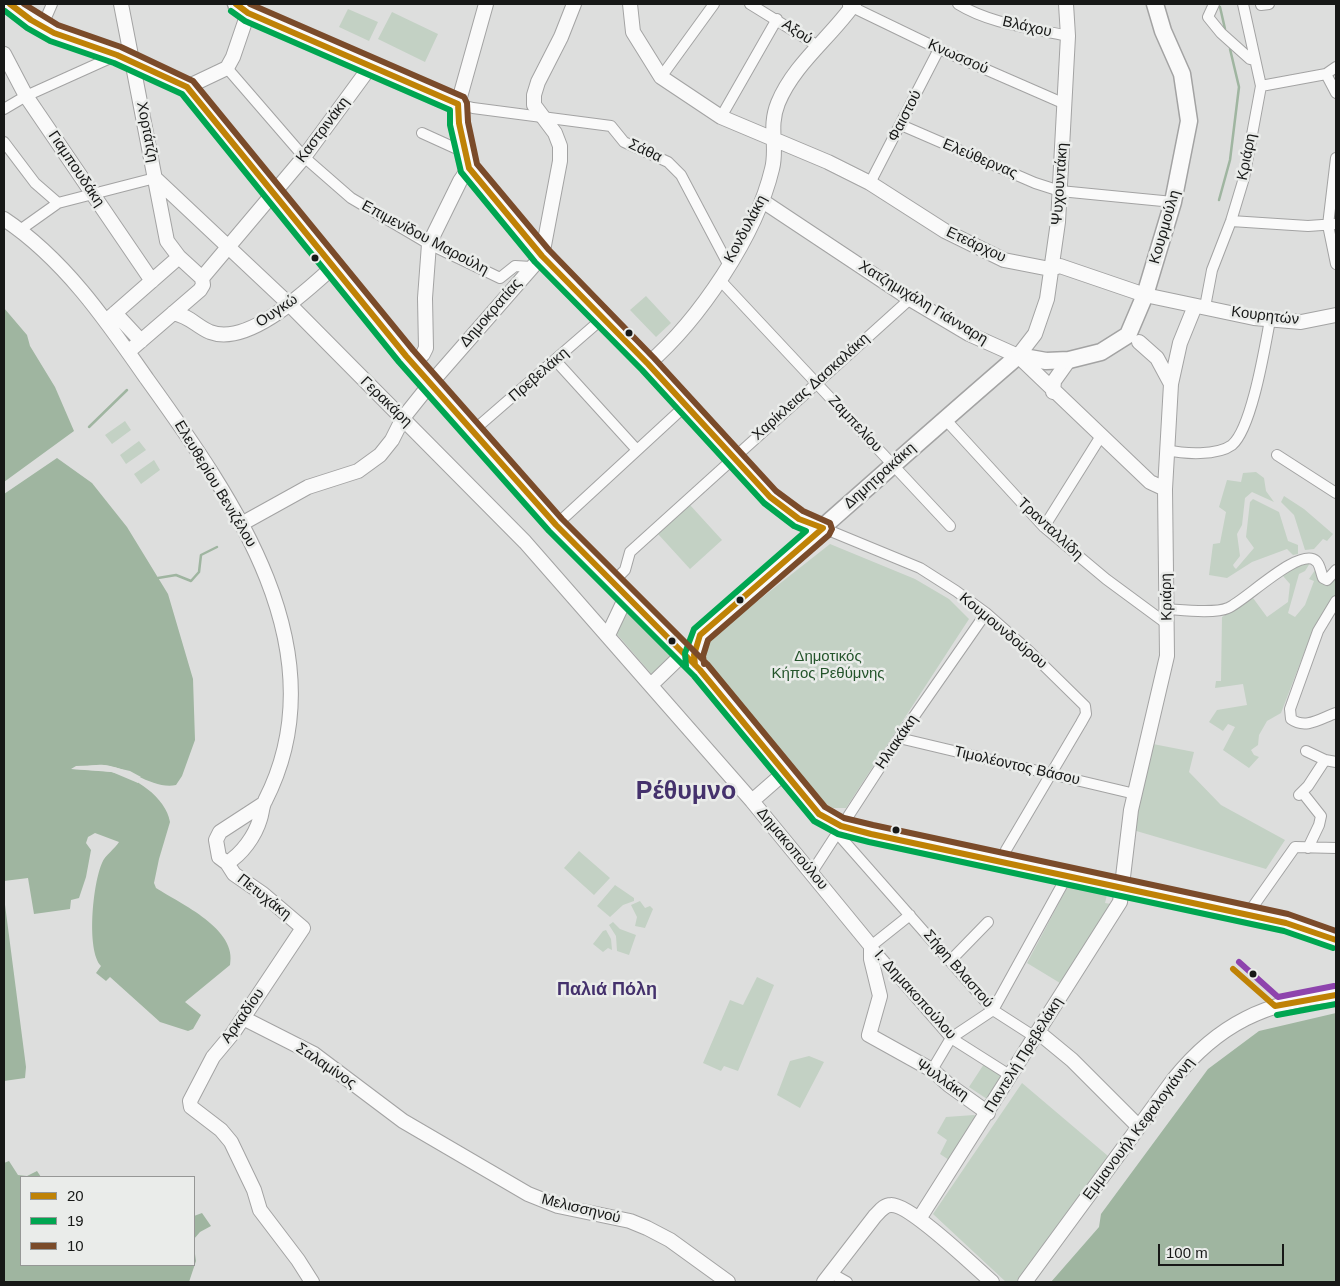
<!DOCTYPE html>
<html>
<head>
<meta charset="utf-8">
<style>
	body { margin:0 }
	#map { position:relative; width:1340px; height:1286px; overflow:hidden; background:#dddedd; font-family:Helvetica,sans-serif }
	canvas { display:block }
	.frame { position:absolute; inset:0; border:5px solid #171817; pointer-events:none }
	.legend { position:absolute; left:20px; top:1176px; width:175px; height:90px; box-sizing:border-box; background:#eaecea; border:1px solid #969796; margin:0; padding:6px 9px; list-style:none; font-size:15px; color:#171817 }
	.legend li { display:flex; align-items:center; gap:10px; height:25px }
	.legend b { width:25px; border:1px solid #969796 }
	.scale { position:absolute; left:1158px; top:1244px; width:126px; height:22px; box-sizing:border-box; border:2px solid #171817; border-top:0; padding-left:6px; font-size:15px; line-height:18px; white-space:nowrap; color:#171817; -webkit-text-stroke:4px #eaecea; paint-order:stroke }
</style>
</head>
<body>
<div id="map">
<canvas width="1340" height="1286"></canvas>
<div class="frame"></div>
<ul class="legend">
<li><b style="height:6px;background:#bf8206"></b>20</li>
<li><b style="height:6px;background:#00a651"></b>19</li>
<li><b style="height:6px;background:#7a4b2a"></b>10</li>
</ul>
<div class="scale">100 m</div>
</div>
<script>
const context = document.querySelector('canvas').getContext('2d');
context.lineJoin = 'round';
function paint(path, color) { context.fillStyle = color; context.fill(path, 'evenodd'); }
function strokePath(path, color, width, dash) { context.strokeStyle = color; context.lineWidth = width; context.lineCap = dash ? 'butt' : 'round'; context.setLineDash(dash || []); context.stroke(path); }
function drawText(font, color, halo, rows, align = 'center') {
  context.font = font + ' Helvetica,sans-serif'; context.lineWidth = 5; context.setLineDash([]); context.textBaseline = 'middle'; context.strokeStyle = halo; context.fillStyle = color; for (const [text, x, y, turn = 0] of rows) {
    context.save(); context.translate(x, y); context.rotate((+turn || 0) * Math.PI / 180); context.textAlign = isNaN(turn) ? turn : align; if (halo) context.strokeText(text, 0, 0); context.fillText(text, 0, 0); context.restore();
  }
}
paint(new Path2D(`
	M348,9l30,13 -9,19 -30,-14z
	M392,12l46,22 -13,28 -47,-23z
	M646,296l25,27 -15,14 -26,-27z
	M125,421l6,9 -19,14 -7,-9z
	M139,441l7,9 -20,14 -6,-9z
	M154,460l6,10 -19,14 -7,-10z
	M1256,472l8,6 2,13 8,11 -22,-10 -7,6 -3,27 -5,9 3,22 -7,9 1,2 2,2 18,-21 -8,-11 4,-35 3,-3 26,13 9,29 10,4v9l-5,1 -6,-6 -35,13 -25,16 -18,-3 4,-31 7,-1 6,-31 -7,-5 8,-27 14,2 2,-9z
	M1284,496l20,13 29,25 -6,7 -4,-2 -9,10 -9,1 -11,-35 -13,-13z
	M690,505l32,35 -32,29 -32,-35z
	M830,544l85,35 34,20 20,20 -123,189h-13l-18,-10 -114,-141 7,-17z
	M1310,563l-5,8 -6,3 -11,39 7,4 10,-12 9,-24 -5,-2 6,-9 21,7v19l-27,44 -28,73 -14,8 -8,14 -1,10 -7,5 3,5 5,2 -10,11 -26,-18 12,-23 -7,-3 -5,7 -14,-9 8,-12 30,-5 -4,-21 -28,4 1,-7h5l1,-64 31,-19 14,19 21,-15 2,-18 -7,-8 14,-12z
	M628,606l51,45 -26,25 -37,-43z
	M1153,744l41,8 -5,20 32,33 64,35 -19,29 -133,-39z
	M579,851l31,27 -16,17 -30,-27z
	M1069,884l39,7 -3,12 6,1 -51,79 -33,-20z
	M615,885l19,13v3l-11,4 -13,12 -13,-11z
	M640,901l5,7 5,-2 3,3 -8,19 -10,-2 2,-9 -6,-12z
	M613,922l7,7 16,6 -7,20 -12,-4 -1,-15 -7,-11z
	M606,930l5,9 1,11 -4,-2 -5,4 -10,-8 10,-13z
	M757,977l17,8 -36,86 -14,-5 -3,5 -18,-8 27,-63 13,5z
	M809,1056l15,6 -24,46 -23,-13 13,-34z
	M984,1064l21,14 -15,23 -21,-14z
	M1022,1083l86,73 -92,126h-10l-73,-68z
	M974,1115l7,4 -29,43 -12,-8 7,-14 -10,-7 9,-16z`), '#c3d1c4');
paint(new Path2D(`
	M4,308l23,27 3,11 25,41 19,44 -70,51z
	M57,458l35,25 35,44 41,67 25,85 2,61 -13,36 -6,9c-22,5 -48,-18 -72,-20 -10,-1 -22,2 -32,4 13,1 26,1 39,3 23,4 55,25 59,50l-11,37 -5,24 2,5c25,16 82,41 74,77l-45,37 16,13 -8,14 -5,2 -28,-9 -50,-45 -4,4 -10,-8 5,-7c-15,-16 -8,-83 1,-103 3,-8 13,-14 17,-21l-24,-9 -7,4 -2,6 5,7 -5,27 -7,21 -8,2 -1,9 -36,5 -6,-36 -24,3v-387z
	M4,897l22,170 -1,11 -21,3z
	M1336,1013v269h-285l48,-55 2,-13 107,-145 51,-38z
	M9,1161l9,14 9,1 10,-5 4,6h-20v88h173l1,-11 1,7 -7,21h-185v-119z
	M202,1213l9,13 -11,6 -6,7v-23z`), '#9fb5a0');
paint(new Path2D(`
	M104,765l26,6 11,6 -3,1 -9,-4 -26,-7h-20l29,3 19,7 7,3v3l-26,-11 -41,-3 5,-3z`), '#dddedd');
strokePath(new Path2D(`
	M1220,7l5,22
	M1219,200l11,-40 9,-73 -9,-38
	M89,427l38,-37
	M158,578l18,-3 15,6 8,-9 2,-17 16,-8`), '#9fb5a0', 2.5);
const street = new Path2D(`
	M750,4l68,42
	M958,4c32,20 74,24 110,32
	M1214,4l-6,13 13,16 29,26 4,1
	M848,5l91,44 126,55
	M1261,5l8,-1
	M42,27l10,-23
	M227,68l77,89 47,41 78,46 71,34 15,-12 16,1
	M1326,74l10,19
	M661,77l53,-73
	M1261,86l65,-12 10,-7
	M458,104l15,4 138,18 13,16 44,20 13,13 47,89
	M4,109l22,-13 91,-41
	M721,117l56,-98
	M901,125l134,58 25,8 113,11
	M422,133l33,15 10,1
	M4,142l31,41 23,20
	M1336,158l-8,67 8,39
	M870,183l69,-134
	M1231,221l77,5 28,-2
	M20,230l38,-27 97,-25
	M719,279l231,247
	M1205,307l7,-37 19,-49 13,-43 17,-92 -18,-82
	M556,361l81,89
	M945,419l99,108 62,52 61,45
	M474,430l129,-112
	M1167,450c17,4 50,6 65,-5 20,-17 33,-99 38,-125
	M1277,455l59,38
	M556,525l128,-118
	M1044,527l57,-91
	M823,528l97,40 36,23 30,22 43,38 56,55 1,8 -5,9 -75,127 -4,14
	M612,583l13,-13 5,-18 280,-253
	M1336,601l-18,30 -28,78 1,10c15,11 30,-1 45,-6
	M1167,609c15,1 48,5 61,-1 17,-7 72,-62 88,-47 4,3 5,12 7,17l4,2 9,-10
	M899,738l236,56
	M1306,751l19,9 11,2
	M1302,792l19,24 -2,9 -11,23
	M1299,795l9,-9 17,-26
	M837,833l156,177 42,27
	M812,872l87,-134 87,-125
	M910,915l-39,31 80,92 60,38
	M1247,915l48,-68 41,1
	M951,960l37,-38
	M932,1070l19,-32 42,-28 74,-134
	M831,1273l16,9`);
const secondary = new Path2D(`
	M121,4l46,237 12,16
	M630,4l3,28 28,45 60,40 107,45 42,21 75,48 59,29 46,9 10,-3 85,29 109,23 47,4 35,-7
	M4,54l22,42 126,185
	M187,87l40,-19 6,-11 15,-44
	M458,104l28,-100
	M155,178l135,127 235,237 227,259 119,145v13l9,37 -11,39 63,35 17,15 39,28
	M764,202l146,97 59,35 49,22 132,126 15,7
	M4,219c60,40 102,101 143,160 85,118 195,272 118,422 -3,5 -3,12 -5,18 -5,17 -18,35 -33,44
	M202,278l102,-121 66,-90
	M115,313l26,28
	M173,313c17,3 23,13 37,19 39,15 98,-43 124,-66
	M106,321l73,-64 23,21 1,7 -3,5 -72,62
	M1139,342l18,16 14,26
	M1018,356l17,-22 12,-35 11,-77 10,-186 -2,-32
	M413,364l10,-10 3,-6 -1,-50 4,-54 31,-63 9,-13
	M648,364c51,-44 108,-128 124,-195 6,-23 -4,-41 6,-66 16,-39 53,-66 76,-99
	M1053,392l1,-11 15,-21
	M243,523l65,-36 50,-16 22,-16 12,-15 11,-22 28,-35 111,-127 18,-95v-15l-5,-13 -21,-28v-10l4,-13 23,-45 13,-33
	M608,635l18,-38
	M652,684l32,-31
	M752,801l32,-28
	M263,804l-43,28 -4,8 3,17 8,6 7,11 29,20 40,34 -70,105 -20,24 -23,44 1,6 30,23 10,12 23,48 6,20 38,50 14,22
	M243,1018l71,36 89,67 125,73 30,12 72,15 17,7 23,12 58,42
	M1038,1032l34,28 67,67
	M919,1219l201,-317 11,-92 36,-154 -2,-167 6,-105 9,-41 15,-37
	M824,1282l51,-66c5,-5 9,-11 16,-11 19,-1 84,62 101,77
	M1025,1282l149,-203c44,-55 93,-78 162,-84`);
const primary = new Path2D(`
	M10,4l21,16 23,13 63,22 70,32 219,269 150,169 144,145 119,144 22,12 30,8 415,89 50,17
	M236,4l12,9 210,91 1,19 10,45 73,88 106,108 122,133 29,22 24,9
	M695,665l-1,-10 6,-20c107,-93 211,-187 318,-279l28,5 23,-1 32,-8 27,-17 17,-40 28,-93 16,-81 -7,-47 -19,-43 -8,-27`);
strokePath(street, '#a3a3a3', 12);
strokePath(secondary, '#a3a3a3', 16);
strokePath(primary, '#a3a3a3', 19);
strokePath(street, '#fafafa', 10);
strokePath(secondary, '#fafafa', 14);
strokePath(primary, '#fafafa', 16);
strokePath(new Path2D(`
	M10,4l21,16 23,13 63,22 70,32 219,269 150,169 144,145 119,144 22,12 30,8 415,89 50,17
	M236,4l12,9 210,91 1,19 10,45 73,88 106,108 122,133 29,22 24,9 -123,107 -6,20 1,10
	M1233,969l42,37 61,-11`), '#bf8206', 6);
strokePath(new Path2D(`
	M5,11l22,17 23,13 64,22 68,31 217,268 150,169 145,145 120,145 24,13 31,8 415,89 49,17
	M231,11l14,10 205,89v15l11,47 74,90 107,108 122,133 30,23 12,5 -112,98 -9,24 1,13
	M1277,1015l59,-11`), '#00a651', 6);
strokePath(new Path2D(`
	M24,4l34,21 63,22 72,34 220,269 149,169 145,145 118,143 19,11 29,7 415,89 48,17
	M250,4l214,93 3,6 1,19 9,42 72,86 105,108 122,133 27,20 27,12 2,6 -3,6 -121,105 -5,16 1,8`), '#7a4b2a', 6);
strokePath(new Path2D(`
	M1239,962l39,35 56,-11`), '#8e44ad', 6);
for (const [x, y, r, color] of [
	[315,258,4.5,"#171817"],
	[629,333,4.5,"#171817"],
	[740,600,4.5,"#171817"],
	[672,641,4.5,"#171817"],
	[896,830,4.5,"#171817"],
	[1253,974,4.5,"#171817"]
]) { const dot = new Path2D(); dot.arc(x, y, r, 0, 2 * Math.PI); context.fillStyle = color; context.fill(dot); strokePath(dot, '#eaecea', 2); }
drawText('15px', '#171817', '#eaecea', [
	["Βλάχου",1027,27,13],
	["Αξού",797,32,33],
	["Κνωσσού",958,57,24],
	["Φαιστού",905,116,-63],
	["Καστρινάκη",323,130,-53],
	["Χορτάτζη",147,132,79],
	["Σάθα",645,151,25],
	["Κριάρη",1247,157,-79],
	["Ελεύθερνας",980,159,23],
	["Γιαμπουδάκη",76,169,56],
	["Ψυχουντάκη",1060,184,-86],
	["Κουρμούλη",1165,227,-74],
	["Κονδυλάκη",746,229,-62],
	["Επιμενίδου Μαρούλη",425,238,28],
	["Ετεάρχου",976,245,25],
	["Χατζημιχάλη Γιάνναρη",923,303,31],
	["Ουγκώ",277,311,-34],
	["Δημοκρατίας",491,313,-49],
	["Κουρητών",1265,316,7],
	["Πρεβελάκη",539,375,-41],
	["Χαρίκλειας Δασκαλάκη",811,387,-42],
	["Γερακάρη",386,402,44],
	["Ζαμπελίου",855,424,47],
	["Δημητρακάκη",880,476,-42],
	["Ελευθερίου Βενιζέλου",215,484,59],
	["Τρανταλλίδη",1050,529,43],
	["Κριάρη",1167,597,-91],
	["Κουμουνδούρου",1003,631,40],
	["Ηλιακάκη",897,742,-56],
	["Τιμολέοντος Βάσου",1017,766,13],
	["Δημακοπούλου",792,849,50],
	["Πετυχάκη",264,897,38],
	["Σήφη Βλαστού",958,969,49],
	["Ι. Δημακοπούλου",915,995,48],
	["Αρκαδίου",243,1016,-55],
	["Παντελή Πρεβελάκη",1024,1055,-58],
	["Σαλαμίνος",326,1066,34],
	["Ψυλλάκη",942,1080,35],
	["Εμμανουήλ Κεφαλογιάννη",1139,1129,-53],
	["Μελισσηνού",581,1209,14]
]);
drawText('15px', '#24542b', '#eaecea', [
	["Δημοτικός",828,657],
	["Κήπος Ρεθύμνης",828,674]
]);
drawText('bold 18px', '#44316c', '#eaecea', [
	["Παλιά Πόλη",607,990]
]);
drawText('bold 25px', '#44316c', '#eaecea', [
	["Ρέθυμνο",686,792]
]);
</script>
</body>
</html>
